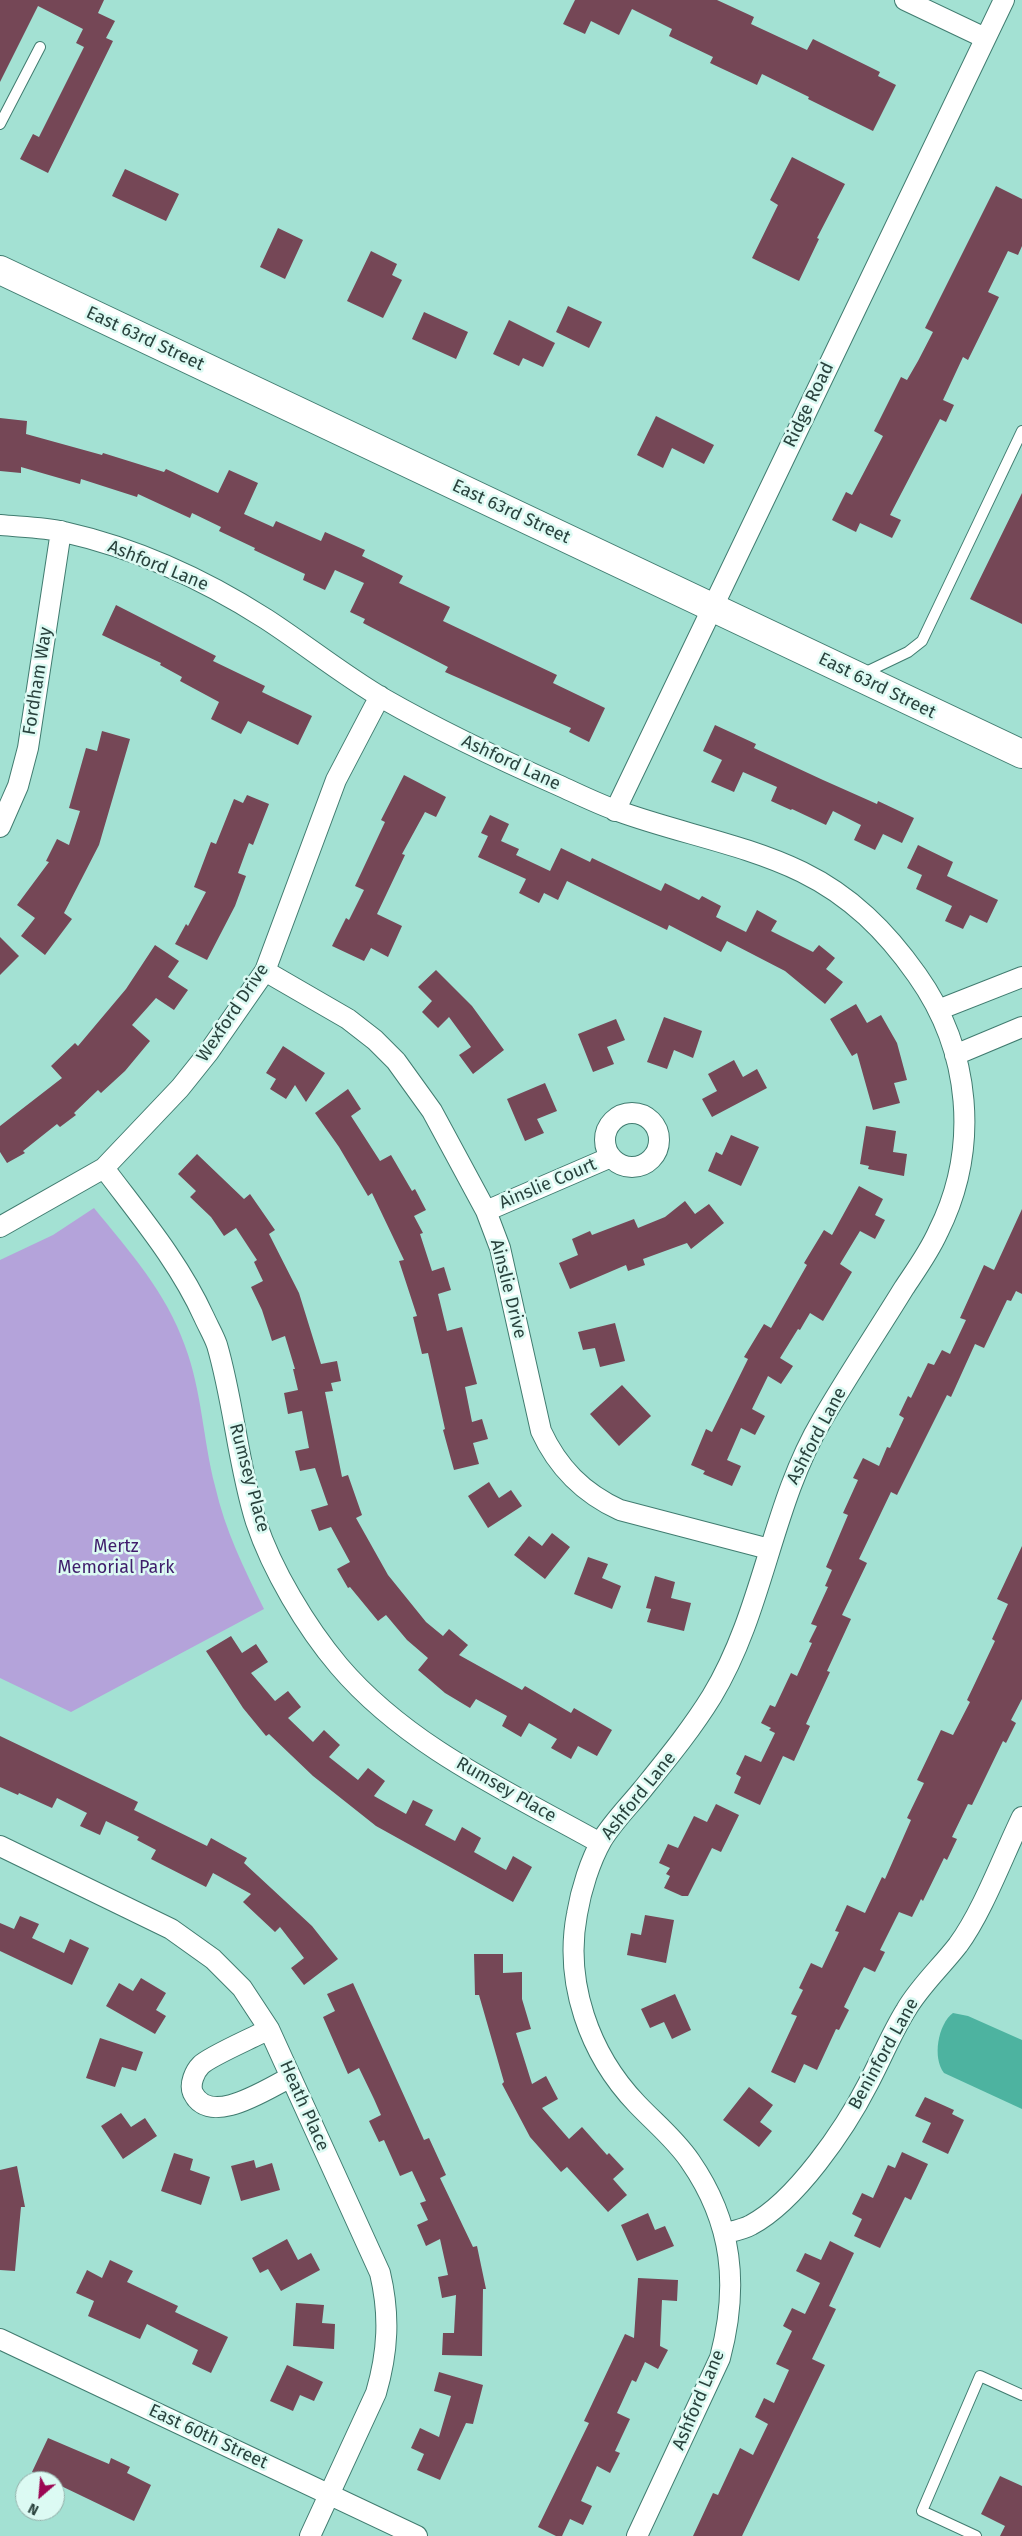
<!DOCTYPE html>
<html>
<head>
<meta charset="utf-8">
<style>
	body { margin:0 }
	#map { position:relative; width:1022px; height:2536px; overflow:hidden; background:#a3e1d3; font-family:"Fira Sans",sans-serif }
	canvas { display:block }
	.north { position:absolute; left:15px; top:2471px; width:50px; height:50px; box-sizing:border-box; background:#dcfaf3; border:1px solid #94b0aa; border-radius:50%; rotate:207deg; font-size:14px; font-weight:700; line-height:20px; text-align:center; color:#29423d }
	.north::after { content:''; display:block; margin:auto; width:18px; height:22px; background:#9c0653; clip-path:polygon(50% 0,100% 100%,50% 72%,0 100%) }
</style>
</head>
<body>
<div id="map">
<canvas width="1022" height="2536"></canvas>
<div class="north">N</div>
</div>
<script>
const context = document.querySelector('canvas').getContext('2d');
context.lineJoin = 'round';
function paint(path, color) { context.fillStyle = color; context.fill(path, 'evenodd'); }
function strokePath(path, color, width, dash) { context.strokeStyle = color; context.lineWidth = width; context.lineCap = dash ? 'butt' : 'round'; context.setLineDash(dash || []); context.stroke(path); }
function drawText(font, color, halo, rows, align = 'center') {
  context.font = font + ' "Fira Sans",sans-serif'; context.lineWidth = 5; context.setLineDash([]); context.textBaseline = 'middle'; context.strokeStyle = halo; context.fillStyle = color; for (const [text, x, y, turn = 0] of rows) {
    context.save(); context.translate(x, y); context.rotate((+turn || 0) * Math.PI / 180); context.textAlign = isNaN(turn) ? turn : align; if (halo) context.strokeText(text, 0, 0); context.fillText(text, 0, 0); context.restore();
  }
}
paint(new Path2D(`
	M94,1208c36,44 72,84 91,138 17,45 18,94 30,140 10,44 29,83 49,123l-193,103 -71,-34v-418l53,-25z`), '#b4a3da');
paint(new Path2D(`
	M953,2013l15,3 54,24v69l-78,-36c-12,-15 -6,-49 9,-60z`), '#4db3a0');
paint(new Path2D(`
	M0,0h104l-6,13 17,8 -9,17 7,3 -65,132 -28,-14 13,-25 6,3 45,-90 -8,-4 7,-14 -45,-23 -38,76z
	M575,0h142l37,17 -3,7 56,26 6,-11 67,33 -2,4 18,9 -23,46 -65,-32 1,-2 -47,-23 -5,11 -47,-22 3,-6 -44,-21 3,-7 -40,-20 -13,26 -28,-14 -6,13 -22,-10z
	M792,157l53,27 -28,54 2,1 -20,42 -47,-23 26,-53 -8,-5z
	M125,169l54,25 -13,27 -54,-25z
	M996,186l26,13v47l-4,9 -10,-4 -20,41 11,5 -31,63 -5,-3 -20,43 11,5 -8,17 -6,-3 -50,96 11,5 -9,18 -32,-15 -4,9 -24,-12 14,-28 6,3 31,-59 -9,-5 27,-54 6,3 11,-19 15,-29 -8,-4z
	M278,228l25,12 -18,39 -25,-12z
	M371,251l26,13 -5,11 10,5 -19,38 -36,-17z
	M568,306l34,16 -13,26 -33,-16z
	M424,312l44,20 -12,27 -44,-20z
	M509,320l46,23 -12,24 -20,-9 -4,8 -26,-12z
	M656,416l58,29 -10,19 -32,-16 -9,20 -26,-13z
	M0,418l27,3 -1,13 76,21 1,-2 61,19 2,-3 52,24 11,-23 29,13 -14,31 29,13 3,-6 45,20 4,-9 40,18 -3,6 41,20 -4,7 51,24 -7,14 114,54 -4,8 52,25 -16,34 -20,-10 2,-4 -126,-56 3,-5 -85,-44 2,-4 -15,-7 14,-29 -29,-13 -10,20 -22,-10 2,-6 -51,-24 1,-2 -36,-17 2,-4 -29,-14 -2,5 -52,-24 -1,3 -56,-18 -1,5 -59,-17v6l-21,-2z
	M1022,493v131l-52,-25z
	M116,605l100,51 -3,5 52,25 -3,6 50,24 -14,29 -50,-24 -7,13 -30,-15 8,-17 -39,-21 2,-4 -22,-12 1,-2 -59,-28z
	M715,725l41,19 -2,4 69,32 54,24 1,-3 36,17 -12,25 -19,-9 -8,16 -21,-10 7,-15 -28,-14 -7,14 -34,-16 -1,1 -20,-9 6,-14 -34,-15 -9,20 -23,-10 11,-22 -19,-9z
	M102,731l28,8 -31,106 -35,68 8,6 -27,36 -24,-19 14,-18 -18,-13 32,-43 -3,-1 11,-22 12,6 11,-34 -11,-3 17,-60 11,3z
	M404,775l42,22 -10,20 -11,-5 -23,42 3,1 -28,59 25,12 -14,31 -17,-9 -7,13 -32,-15 14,-28 3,2 15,-30 -9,-4 30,-64 -4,-2z
	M247,795l22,9 -16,41 -4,-2 -11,30 8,3 -11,30 -28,54 -32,-16 11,-20 2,2 18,-34 -12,-5 17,-45 5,2 18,-45 9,4z
	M490,815l19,9 -8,17 18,8 -3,6 34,16 11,-23 29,14 2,-4 69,33 4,-8 34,17 3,-4 19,10 -5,11 30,15 11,-22 20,11 -6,10 42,21 6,-7 16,13 -9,11 17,13 -18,22 -40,-33 -58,-30 -6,11 -52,-27 -2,5 -100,-49 -9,19 -14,-7 -5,10 -20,-10 7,-14 -48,-22 10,-21 -7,-3z
	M918,845l35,17 -6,14 51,24 -11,23 -17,-8 -7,14 -18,-8 7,-15 -36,-17 6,-14 -15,-7z
	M0,937l19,19 -19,19z
	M155,945l24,16 -11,16 20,13 -14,20 -18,-12 -24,27 18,16 -25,30 -24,22 -3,-3 -24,23 2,2 -16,12 -3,-3 -34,27 2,2 -18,10 -7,-11v-26l62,-48 -11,-12 24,-23 3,3 48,-57z
	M436,970l36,36 32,44 -31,24 -14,-19 12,-8 -22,-30 -11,11 -16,-16 10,-11 -14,-14z
	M856,1004l11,19 14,-8 16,28 10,37 -13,3 6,20 -27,7 -16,-57 -5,3 -22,-37z
	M664,1017l38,14 -9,27 -19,-8 -7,19 -20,-7z
	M616,1019l9,21 -18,7 7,17 -21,8 -15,-38z
	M283,1046l42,27 -19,29 -11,-17 -9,14 -16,-10 6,-10 -10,-6z
	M734,1060l9,17 14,-8 10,19 -55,29 -10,-18 15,-8 -9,-17z
	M545,1083l12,28 -20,8 7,14 -19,8 -18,-42z
	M348,1089l13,20 -10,7 29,45 11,-6 21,36 3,-2 11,21 -12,6 9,17 -3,1 12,37 12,-4 7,23 -13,4 9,37 15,-4 15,57 -12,3 7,35 10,-3 6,20 -15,4 6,21 -25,6 -11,-40 2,-1 -17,-76 -6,1 -9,-37 4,-1 -18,-55 5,-1 -32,-67 -4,3 -29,-49 -24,-34z
	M866,1126l30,5 -3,21 14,2 -3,22 -36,-7 1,-3 -9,-2z
	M731,1135l28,12 -18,39 -33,-15 8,-19 6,3z
	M197,1154l47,45 6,-5 25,36 -6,4 30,59 22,71 16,-3 4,20 -10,2 2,8 -8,1 17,85 6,-2 14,40 -6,3 32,57 38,47 17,14 6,-7 19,16 -9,10 63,35 3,-4 46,27 3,-5 38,22 -15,26 -19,-10 -7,13 -20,-11 6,-9 -28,-16 -8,14 -19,-11 5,-10 -31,-17 -6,9 -25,-15 -27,-23 10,-12 -21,-18 -21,-25 -8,6 -28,-34 -2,1 -11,-19 13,-7 -19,-35 -12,4 -8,-21 17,-5 -13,-37 -15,3 -5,-20 14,-3 -7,-37 -14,3 -4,-21 14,-3 -5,-21h2l-10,-33 -13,5 -10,-31 -11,-23 12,-6 -9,-19 3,-2 -21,-32 -12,8 -13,-19 -21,-20 6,-6 -18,-17z
	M859,1186l24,13 -8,16 10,5 -10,19 -15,-8 -20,33 12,8 -29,49 -13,-8 -10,17 -2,-1 -18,29 13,8 -12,18 -13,-8 -16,33 13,7 -10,19 -14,-7 -14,32 14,6 -9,20 -29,-12 2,-3 -14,-6 15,-36 6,3 36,-73 -4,-2 20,-33 7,4 36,-63 -3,-2 20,-33 8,5z
	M685,1201l10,13 14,-10 15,19 -33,26 -4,-6 -44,16 2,6 -17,6 -2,-6 -56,24 -11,-26 19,-8 -6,-16 18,-8 2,4 42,-16 4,9 27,-11z
	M1022,1209v85l-6,-3 -5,10 -4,-1 -23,48 -9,-4 -24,53 -4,-2 -50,100 -6,-3 -32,67 8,4 -25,52 9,4 -24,52 3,1 -24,52 4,2 -16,35 -11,-5 -23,49 -26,-12 7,-16 -5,-3 9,-19 16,7 14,-29 -6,-3 2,-2 -10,-5 9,-18 5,2 16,-34 6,3 15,-33 -3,-1 8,-16 -6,-2 17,-37 -3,-1 7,-16 -6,-3 22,-52 -5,-2 15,-33 -5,-2 10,-20 16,8 8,-19 3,1 14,-30 -5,-3 9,-19 3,2 17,-35 6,2 8,-15 8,4 16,-34 -6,-2 24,-53 10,5z
	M615,1323l10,38 -25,6 -5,-19 -12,2 -5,-18z
	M622,1385l29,31 -32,30 -29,-32z
	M489,1482l10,16 12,-8 11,16 -34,22 -20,-32z
	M552,1533l18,14 -25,32 -31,-24 15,-19 13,10z
	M1022,1546v153l-11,21 5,3 -10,20 -3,-2 -31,64 -4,-1 -16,33 5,2 -10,21 -3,-2 -21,43 -2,-2 -9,18 -13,-5 -19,38 5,2 -10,20 -11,-5 -3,5 -17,35 5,3 -10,20 -3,-1 -19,41 -13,-6 -9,19 -24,-11 26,-56 -6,-2 12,-24 -4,-2 12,-25 11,5 17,-36 -4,-1 12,-26 18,8 17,-36 3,2 26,-59 -4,-2 17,-35 -7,-3 24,-50 12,5 17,-33 -3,-2 28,-59 -3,-2 16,-35 -11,-5z
	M588,1557l20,7 -6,14 19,8 -9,23 -38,-15z
	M655,1576l20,6 -4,16 20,5 -7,28 -37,-9 4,-13 -5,-1z
	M231,1636l11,17 14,-9 12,18 -17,11 24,28 13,-10 13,16 -13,11 25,24 11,-12 16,15 -11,12 29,23 10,-12 17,13 -11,15 32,18 7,-14 20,10 -8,15 30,16 7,-14 19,11 -7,14 32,18 7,-14 19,11 -19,35 -137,-76 -63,-50 -44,-42 -3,2 -23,-28 -37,-57z
	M0,1736l138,66 -4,8 73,36 4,-8 36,20 -3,5 68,63 26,33 -34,26 -13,-17 13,-10 -24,-31 -5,5 -32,-30 8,-8 -38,-21 -7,14 -55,-28 5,-9 -19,-10 2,-3 -33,-16 -6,14 -20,-9 7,-13 -30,-15 -5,10 -33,-15 -1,2 -18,-8z
	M716,1804l23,11 -18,37 -9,-4 -24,48h-6l-18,-8 6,-12 -4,-2 4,-6 -11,-5 9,-19 10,4 16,-32 13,6z
	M645,1915l29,5 -8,43 -39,-8 4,-22 10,2z
	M20,1916l19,8 -7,14 32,15 6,-14 19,9 -17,37 -72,-34v-28l14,6z
	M474,1954h29v19l19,-1v27l9,30 -15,4 16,51 14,-8 12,23 -16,9 27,31 13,-12 25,28 2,-2 15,16 -11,10 14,16 -19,17 -41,-45 -6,5 -31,-35 -28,-53 2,-2 -25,-87h-4z
	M141,1978l25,15 -10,17 10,6 -11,18 -49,-28 13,-23 14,8z
	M353,1983l71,157 5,-2 17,37 -6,3 33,69 4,-1 9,43h-3l-1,67 -40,-1 1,-22h11l2,-38 -14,3 -4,-21 10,-2 -8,-36 -14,7 -9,-21 11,-5 -8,-17 6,-2 -14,-30 -12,5 -16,-36 -5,2 -10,-21 12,-6 -7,-16 -15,-31 -11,6 -25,-57 12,-6 -8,-17z
	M675,1994l16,36 -19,9 -8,-17 -14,6 -9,-19z
	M100,2038l43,14 -7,19 -14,-4 -7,20 -29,-9z
	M749,2087l24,18 -13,17 12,9 -13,16 -36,-27z
	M925,2097l29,13 -2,4 12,6 -16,34 -26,-12 9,-19 -16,-7z
	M121,2113l10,14 14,-9 12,18 -34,23 -22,-33z
	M902,2152l26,12 -17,36 -6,-3 -25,51 -26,-12 8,-17 -10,-5 10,-21 11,5 15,-33 7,3z
	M174,2153l19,6 -3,11 20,7 -9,28 -40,-14z
	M254,2160l2,8 16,-5 8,27 -39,11 -10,-35z
	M17,2166l8,41h-4l-6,64 -15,-1v-100z
	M648,2213l7,17 10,-4 9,20 -37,15 -16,-36z
	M287,2239l11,21 13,-7 9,17 -39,21 -13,-22 -8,4 -8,-15z
	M830,2241l24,12 -25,53 7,3 -24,50 13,6 -83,171h-49l20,-43 5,2 22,-47 13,7 15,-31 -13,-7 9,-19 10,5 15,-33 -13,-6 16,-33 -9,-5 9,-18 13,6 15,-31 -24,-12 9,-18 16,7z
	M110,2260l23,11 -6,11 51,24 -3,6 53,25 -17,36 -19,-9 6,-14 -51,-26 -7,15 -52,-23 6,-15 -18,-8 11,-23 15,8z
	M638,2278l40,2 -1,21 -15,-1 -2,46 8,4 -10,19 -13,-7 -9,20 -4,-2 -15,33 13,6 -15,32 5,2 -10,20 -13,-7 -16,35 11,5 -9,19 -13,-6 -8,17h-6l-18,-9 51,-104 -5,-2 41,-87 9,4z
	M296,2303l28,2 -2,18 13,1 -1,25 -41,-3z
	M287,2365l36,17 -9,19 -14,-6 -7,16 -23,-10z
	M439,2372l44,13 -10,39 -7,-1 -26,57 -23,-10 7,-16 -13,-6 9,-20 19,9 12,-41 -17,-5z
	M48,2438l61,26 2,-6 19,9 -3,6 24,12 -17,36 -102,-49z
	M1000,2476l22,10v50h-22l5,-10 -24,-12z`), '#754756');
const service = new Path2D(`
	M0,124l40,-77
	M862,674l46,-22 14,-11 100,-210
	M976,2536l-54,-25 58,-135 42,19`);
const minor = new Path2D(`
	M905,0l80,38
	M0,525c21,2 44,2 64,7 71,16 141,48 202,87 40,26 77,56 118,80 56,32 115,60 174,86 20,9 40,19 60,26 60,22 126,33 184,61 49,24 84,59 115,103 54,76 63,173 21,257 -9,20 -22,38 -34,56 -27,44 -56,87 -82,132 -51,86 -58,190 -110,276 -21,34 -45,63 -70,94 -13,16 -29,32 -40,50 -12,21 -21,50 -25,74 -13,68 12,140 60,190 18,19 38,35 53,57 43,62 49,125 30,197l-83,178
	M615,811l389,-811
	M0,827l18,-41 10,-38 33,-217
	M265,971l83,48 27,21 21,21 36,50 54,100 14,37 41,183c17,37 42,62 79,79l149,39
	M938,1010l84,-33
	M955,1055l67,-28
	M605 1140a27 27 0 1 1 54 0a27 27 0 1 1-54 0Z
	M104,1168c36,48 75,94 100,149 4,9 10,19 13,28 17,58 21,120 39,177 16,48 50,105 83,144 69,81 170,126 261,177
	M486,1211l125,-54
	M0,1227l104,-59 76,-80 28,-35 57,-82 71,-191 44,-84
	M0,1846l171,83 42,30 29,29 27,41 111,244c10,42 8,79 -4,120l-66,143
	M269,2029c-14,8 -59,27 -68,36 -6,6 -12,19 -8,28 17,35 75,-5 98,-16
	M726,2233c8,-2 18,-4 25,-8 45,-24 94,-96 117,-141 13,-24 23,-50 38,-74 14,-24 35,-43 52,-65 25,-34 45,-89 64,-128
	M0,2339l417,197`);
const secondary = new Path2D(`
	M0,270l1022,484`);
strokePath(service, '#417c70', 12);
strokePath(minor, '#417c70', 22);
strokePath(secondary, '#417c70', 30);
strokePath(service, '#fff', 10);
strokePath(minor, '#fff', 20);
strokePath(secondary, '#fff', 28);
drawText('18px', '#29423d', '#dcfaf3', [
	["East 63rd Street",145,339,25],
	["Ridge Road",809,405,-64],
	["East 63rd Street",511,512,25],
	["Ashford Lane",158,566,22],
	["Fordham Way",38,681,-81],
	["East 63rd Street",877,686,26],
	["Ashford Lane",511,763,25],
	["Wexford Drive",233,1013,-56],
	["Ainslie Court",548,1184,-23],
	["Ainslie Drive",508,1289,76],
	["Ashford Lane",817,1436,-62],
	["Rumsey Place",249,1478,75],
	["Rumsey Place",506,1790,30],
	["Ashford Lane",639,1796,-51],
	["Beninford Lane",884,2054,-61],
	["Heath Place",304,2106,66],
	["Ashford Lane",699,2400,-67],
	["East 60th Street",208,2437,25]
]);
drawText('18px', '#3f1d6b', '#dcfaf3', [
	["Mertz",116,1547],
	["Memorial Park",116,1568]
]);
</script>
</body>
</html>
